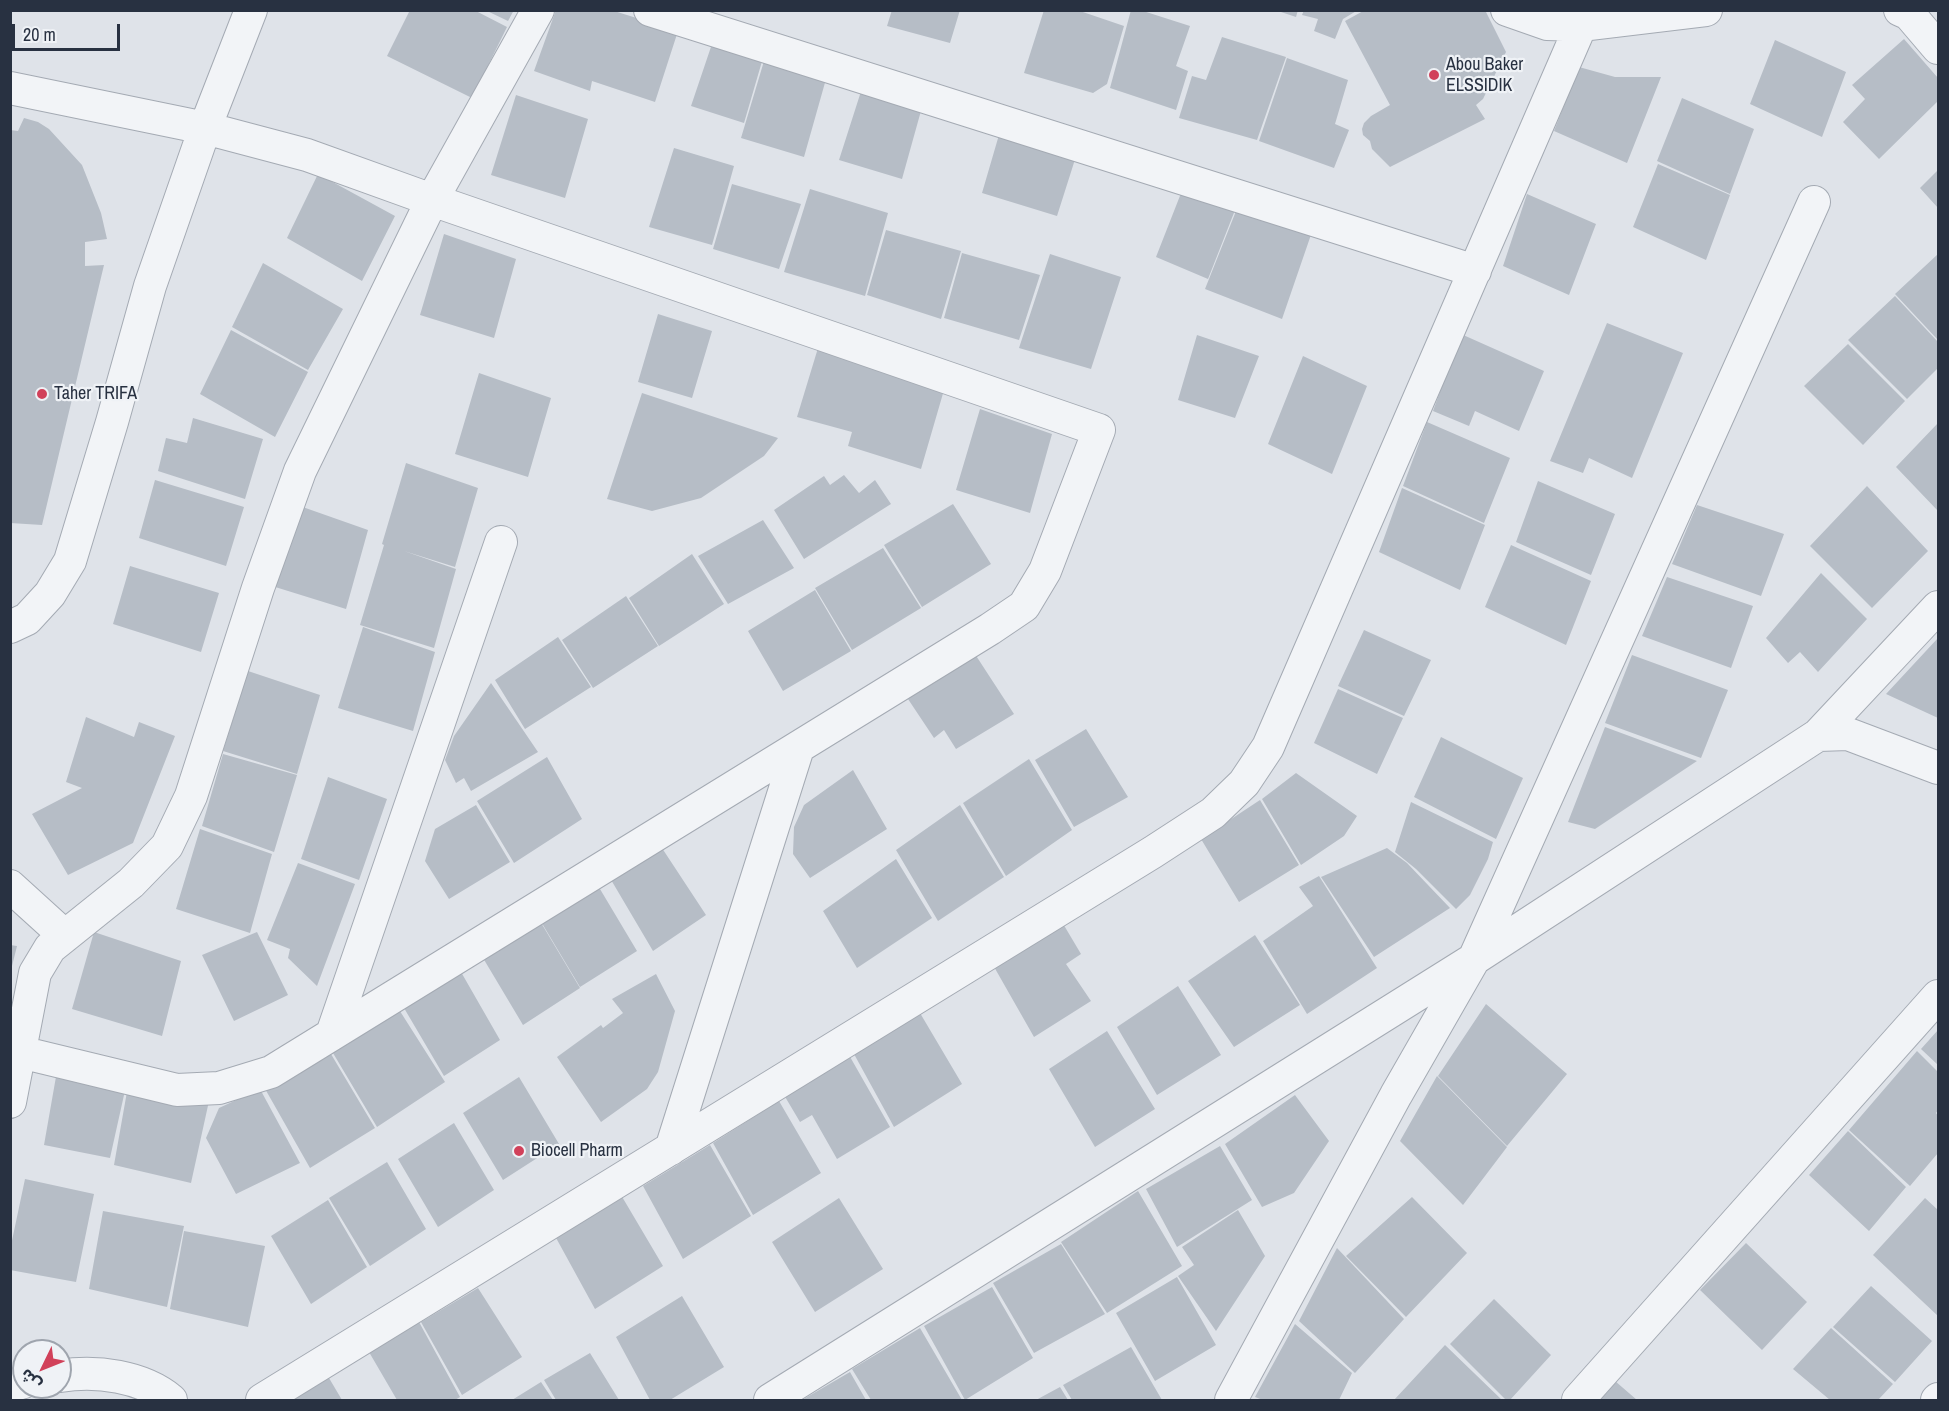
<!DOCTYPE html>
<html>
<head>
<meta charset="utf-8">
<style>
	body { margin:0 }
	#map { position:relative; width:1949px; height:1411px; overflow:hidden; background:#dfe3e9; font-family:"Archivo Narrow","Noto Sans Arabic",sans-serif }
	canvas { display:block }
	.frame { position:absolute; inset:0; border:12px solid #283141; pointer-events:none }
	.north { position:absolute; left:12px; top:1339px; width:60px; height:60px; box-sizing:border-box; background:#eff2f6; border:2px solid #9fa5ae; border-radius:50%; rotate:227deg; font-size:16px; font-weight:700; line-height:24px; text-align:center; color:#283141 }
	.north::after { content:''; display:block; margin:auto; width:21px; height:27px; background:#d1415a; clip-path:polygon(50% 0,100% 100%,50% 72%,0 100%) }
	.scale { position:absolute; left:12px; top:24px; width:108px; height:27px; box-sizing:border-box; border:3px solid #283141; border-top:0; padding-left:8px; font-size:18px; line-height:21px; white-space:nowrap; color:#283141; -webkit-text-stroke:4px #eff2f6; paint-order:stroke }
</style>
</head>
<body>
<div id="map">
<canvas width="1949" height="1411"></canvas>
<div class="frame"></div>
<div class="north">ش</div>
<div class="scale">20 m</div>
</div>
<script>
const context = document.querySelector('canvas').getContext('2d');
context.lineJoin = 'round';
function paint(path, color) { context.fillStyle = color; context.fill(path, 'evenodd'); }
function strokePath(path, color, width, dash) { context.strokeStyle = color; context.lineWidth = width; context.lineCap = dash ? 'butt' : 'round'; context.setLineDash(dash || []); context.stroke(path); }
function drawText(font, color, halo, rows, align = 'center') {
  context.font = font + ' "Archivo Narrow",sans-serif'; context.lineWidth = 4.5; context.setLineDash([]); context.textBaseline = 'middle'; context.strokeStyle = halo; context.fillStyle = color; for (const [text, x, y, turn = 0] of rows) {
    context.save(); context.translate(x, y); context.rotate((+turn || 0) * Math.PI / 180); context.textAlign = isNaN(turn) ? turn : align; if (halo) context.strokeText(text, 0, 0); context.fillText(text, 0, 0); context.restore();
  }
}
paint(new Path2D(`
	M410,10h64l33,17 -35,71 -85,-42z
	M485,10h29l-6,11z
	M556,10h55l67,21 -23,71 -63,-21 -2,10 -56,-20z
	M892,10h68l-10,33 -63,-17z
	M1044,10h33l47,16 -17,58 -14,9 -69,-20z
	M1131,10h9l50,16 -14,40 12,5 -12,39 -66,-22z
	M1275,10h23l-2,7z
	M1304,10h54l-15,9 -8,20 -21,-8 4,-12 -16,-4z
	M1365,10h120l21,42 -23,47 -7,6 9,14 -95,48 -18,-18 -2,-8 -7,-6 -1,-6 2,-6 7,-7 19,-11 -45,-84z
	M715,35l50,16 -21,72 -53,-17z
	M1222,37l64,20 -29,83 -78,-22 13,-42 14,4z
	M1904,39l34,39v23l-59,58 -36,-37 22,-23 -13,-14z
	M1775,40l71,32 -24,65 -72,-33z
	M767,51l61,21 -24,85 -63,-19z
	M1287,58l61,22 -13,44 14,6 -15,38 -75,-27z
	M1579,67l36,10h46l-34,86 -73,-32z
	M864,82l60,18 -22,79 -63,-19z
	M516,95l72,24 -23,79 -74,-23z
	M1682,98l72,31 -24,65 -73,-33z
	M24,118l14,4 11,7 33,36 19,48 6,26 -22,3v24l19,-1 -62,260 -32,-2v-393l8,1z
	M1001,128l77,22 -21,66 -75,-23z
	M674,148l60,18 -22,79 -63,-18z
	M1658,164l72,31 -24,65 -73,-33z
	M1938,170v38l-18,-20z
	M318,174l77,42 -33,65 -75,-43z
	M1185,183l54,17 -31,79 -52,-22z
	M732,184l69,20 -22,65 -66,-20z
	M810,189l78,24 -23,83 -81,-24z
	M1527,194l69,30 -27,71 -66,-29z
	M1240,201l74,25 -32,93 -77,-30z
	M886,230l75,21 -20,68 -74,-24z
	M444,234l72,25 -22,79 -74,-23z
	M962,253l78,22 -21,65 -75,-22z
	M1050,254l71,23 -30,92 -72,-21z
	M1938,254v86l-43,-46z
	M263,263l80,46 -35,61 -76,-43z
	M1895,296l43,46v26l-31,31 -59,-59z
	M658,314l54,17 -20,67 -54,-16z
	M1607,323l76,30 -51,125 -43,-20 -6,15 -33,-12z
	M231,330l77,42 -33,65 -75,-43z
	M1461,334l83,37 -25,60 -44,-20 -6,15 -36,-15z
	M1197,335l62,21 -24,62 -57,-18z
	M1848,344l57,57 -42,44 -59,-59z
	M818,348l126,42 -23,79 -73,-23 4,-14 -55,-15z
	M1303,356l64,30 -35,88 -64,-30z
	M479,373l72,25 -23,79 -73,-23z
	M642,393l136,45 -14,18 -63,42 -49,13 -45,-12z
	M980,409l72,25 -22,79 -74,-23z
	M193,418l70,21 -18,60 -87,-28 8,-33 21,5z
	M1427,422l83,36 -26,65 -81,-37z
	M1938,423v88l-42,-44z
	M406,463l72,25 -23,79 -51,-16 52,18 -22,79 -74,-23 24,-80 -2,-1z
	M844,475l15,18 16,-13 16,24 -87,55 -30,-49 50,-34 6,9z
	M155,480l89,27 -18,59 -87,-28z
	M1538,481l77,33 -24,61 -75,-33z
	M1867,486l61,65 -56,57 -62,-62z
	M1402,488l83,37 -25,65 -81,-38z
	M953,504l38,60 -69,43 -38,-62z
	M297,505l71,25 -22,79 -74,-23z
	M1697,505l87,29 -23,62 -89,-32z
	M763,520l31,48 -66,36 -30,-48z
	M1511,545l80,36 -25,64 -81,-38z
	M883,548l38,60 -69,42 -37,-62z
	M692,554l32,50 -65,42 -30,-48z
	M130,566l89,27 -18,59 -88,-28z
	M1821,573l46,46 -49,53 -18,-20 -12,11 -22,-25z
	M1667,577l86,29 -22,62 -89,-32z
	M815,590l36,61 -68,40 -35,-60z
	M626,596l32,50 -65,42 -31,-48z
	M363,627l72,25 -22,79 -75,-23z
	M1364,630l67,30 -27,56 -66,-30z
	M558,637l33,50 -66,42 -30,-49z
	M1938,638v80l-52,-24z
	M971,648l43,66 -58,35 -12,-19 -10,8 -30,-45z
	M1632,655l96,35 -27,68 -96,-35z
	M248,671l72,24 -23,79 -74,-23z
	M491,683l47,69 -67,39 -7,-13 -8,5 -11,-23 9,-24z
	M1338,689l65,29 -26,56 -63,-31z
	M86,717l48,20 5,-15 36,14 -42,107 -65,32 -36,-61 50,-26 -16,-6z
	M1605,727l92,34 -102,68 -27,-7z
	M1086,729l42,68 -54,30 -39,-67z
	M1441,737l82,41 -27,61 -82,-42z
	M223,754l74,21 -23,77 -72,-26z
	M547,757l35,62 -68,44 -37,-62z
	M1029,759l43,71 -66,46 -43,-73z
	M853,770l34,59 -77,49 -17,-24 1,-27 10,-22z
	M1296,773l61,43 -13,20 -43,29 -39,-66z
	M328,777l59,22 -28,81 -58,-21z
	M1260,800l39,65 -60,37 -38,-63z
	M1411,802l82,40 -5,17 -18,36 -14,14 -40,-40 -21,-17z
	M476,805l34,57 -61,37 -24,-38 10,-32z
	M960,805l44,72 -66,44 -42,-71z
	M200,829l72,25 -22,79 -74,-24z
	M658,842l48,73 -53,36 -46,-78z
	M1387,848l20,15 43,45 -76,49 -53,-80z
	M896,859l36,59 -75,50 -34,-57z
	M298,863l57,21 -38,102 -29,-28 2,-9 -23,-9z
	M1319,876l58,92 -70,46 -44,-73 50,-35 -14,-19z
	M597,884l40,67 -57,36 -40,-67z
	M540,921l40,67 -57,37 -40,-67z
	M1062,922l19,32 -15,10 25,37 -57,36 -41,-72z
	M94,932l87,29 -19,75 -90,-27z
	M257,932l31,63 -54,26 -32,-66z
	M1255,935l45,70 -66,42 -46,-66z
	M10,945l7,1 -6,24h-1z
	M461,972l39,68 -56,36 -40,-68z
	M656,974l19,37 -17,61 -11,17 -46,33 -44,-65 44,-32 2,3 20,-15 -11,-14z
	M1178,986l43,69 -64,40 -40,-68z
	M1486,1004l81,70 -60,72 -69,-70z
	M398,1008l47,74 -68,45 -47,-79z
	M920,1013l42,71 -68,43 -40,-73z
	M1938,1030v35l-17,-16z
	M1107,1031l48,78 -60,38 -46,-78z
	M328,1049l47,79 -65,40 -46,-81z
	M1917,1051l21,21v38l-2,3 2,3v37l-28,33 -61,-56z
	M849,1055l41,72 -53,32 -25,-44 -12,7 -16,-27z
	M57,1071l69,15 -16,72 -66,-13z
	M1437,1076l70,71 -44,58 -63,-64z
	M519,1077l40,67 -56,36 -40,-67z
	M128,1086l81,15 -18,82 -77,-18z
	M260,1089l40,74 -64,31 -30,-56 13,-30z
	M1295,1095l34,46 -35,52 -32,14 -37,-63z
	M779,1101l42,72 -68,42 -40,-72z
	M454,1123l40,67 -56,37 -40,-68z
	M1848,1131l58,56 -37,44 -60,-56z
	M710,1145l41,71 -68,43 -40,-73z
	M1220,1146l32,54 -75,47 -31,-58z
	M387,1162l39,67 -56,37 -41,-68z
	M25,1179l69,15 -18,88 -66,-12v-20z
	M1138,1191l44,75 -75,47 -46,-71z
	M621,1195l42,71 -68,43 -40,-73z
	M1412,1197l55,56 -61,64 -60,-61z
	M839,1198l44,71 -68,43 -43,-70z
	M1925,1198l13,12v106l-65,-61z
	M328,1200l39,67 -56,37 -40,-68z
	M1238,1210l27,46 -49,75 -38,-55 16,-11 -12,-18z
	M103,1211l81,15 -17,81 -78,-18z
	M184,1231l81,15 -17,81 -78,-18z
	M1746,1243l61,59 -45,48 -62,-60z
	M1061,1244l44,70 -71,39 -41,-70z
	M1337,1248l67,71 -49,54 -56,-52z
	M1177,1277l39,68 -61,36 -39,-68z
	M1871,1286l61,55 -37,41 -62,-55z
	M992,1287l41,71 -68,42 -41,-74z
	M478,1288l44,69 -60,38 -41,-73z
	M682,1296l42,71 -54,33h-20l-34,-63z
	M1494,1299l57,56 -41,45h-4l-56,-56z
	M419,1322l41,75 -5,3h-58l-28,-48z
	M1295,1324l57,49 -13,27h-76l-8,-3z
	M920,1328l42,72h-91l-19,-31z
	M1831,1328l62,56 -15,16h-48l-37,-31z
	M1445,1345l57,55h-108z
	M1131,1347l31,53h-90l-9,-15z
	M590,1353l29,47h-63l-12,-20z
	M850,1372l16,28h-64z
	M329,1378l13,22h-49z
	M1615,1381l22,19h-41z
	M541,1382l12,18h-41z
	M1060,1387l8,13h-32z`), '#b6bdc6');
const minor = new Path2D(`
	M650,10l825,261
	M1507,10l40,14 34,1 125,-15
	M1900,10l9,4 29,34
	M10,88l195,40 -55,158 -38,136 -42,139 -20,33 -23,25 -17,8
	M1818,735l120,-128
	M10,886l55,50
	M332,1034l169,-492
	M20,1052l157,38 42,-2 52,-16 719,-443 34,-23 21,-35 54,-141 -667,-230 -125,-45 -102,-27 46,-118
	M10,1102l25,-129 15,-25 81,-65 36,-37 24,-50 67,-208 42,-117 132,-271 106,-190
	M671,1149l127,-401
	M60,1376c36,-6 82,0 111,24
	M10,1386l14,-4
	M262,1400l891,-548 60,-39 31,-30 24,-36 313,-722
	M770,1400l704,-441 344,-224 30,-1 90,34
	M1231,1400l165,-305 78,-136 340,-757
	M1578,1400l360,-404
	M1937,1400l1,-1`);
strokePath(minor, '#a4aab3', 34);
strokePath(minor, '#f2f4f7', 32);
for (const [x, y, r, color] of [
	[1434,75,6,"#d1415a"],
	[42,394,6,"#d1415a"],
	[519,1151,6,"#d1415a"]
]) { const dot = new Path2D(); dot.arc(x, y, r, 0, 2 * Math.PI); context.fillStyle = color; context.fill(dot); strokePath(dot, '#eff2f6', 2); }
drawText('18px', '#283141', '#eff2f6', [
	["Abou Baker",1446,65],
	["ELSSIDIK",1446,86],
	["Taher TRIFA",54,394],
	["Biocell Pharm",531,1151]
], 'left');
</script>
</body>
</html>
